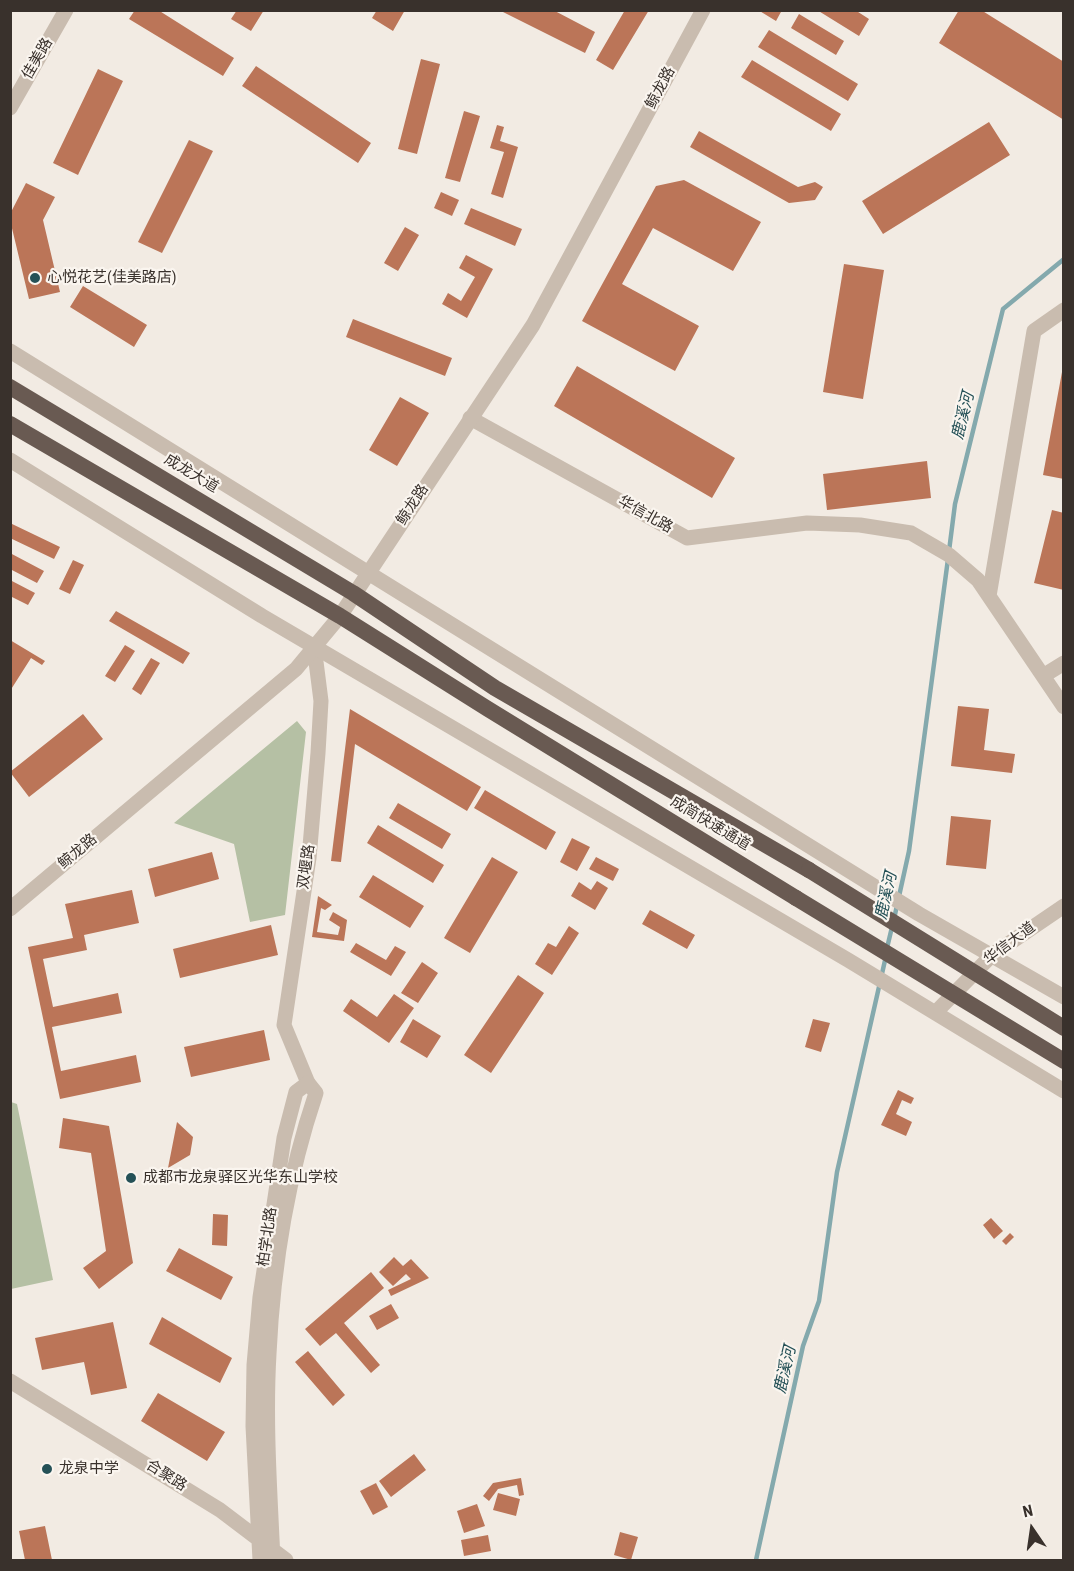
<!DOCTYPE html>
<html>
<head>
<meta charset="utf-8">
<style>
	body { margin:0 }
	#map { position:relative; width:1074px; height:1571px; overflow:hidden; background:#f2ebe3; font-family:"Roboto Condensed",sans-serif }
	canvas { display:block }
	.frame { position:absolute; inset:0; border:12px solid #39312c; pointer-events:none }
	.north { position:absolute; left:1002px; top:1499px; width:60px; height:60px; -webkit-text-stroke:4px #faf5ef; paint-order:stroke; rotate:347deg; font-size:16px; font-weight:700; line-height:24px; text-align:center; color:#39312c }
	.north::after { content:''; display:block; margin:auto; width:21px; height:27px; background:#39312c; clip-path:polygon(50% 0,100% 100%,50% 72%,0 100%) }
</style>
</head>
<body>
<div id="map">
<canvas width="1074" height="1571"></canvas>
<div class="frame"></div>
<div class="north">N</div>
</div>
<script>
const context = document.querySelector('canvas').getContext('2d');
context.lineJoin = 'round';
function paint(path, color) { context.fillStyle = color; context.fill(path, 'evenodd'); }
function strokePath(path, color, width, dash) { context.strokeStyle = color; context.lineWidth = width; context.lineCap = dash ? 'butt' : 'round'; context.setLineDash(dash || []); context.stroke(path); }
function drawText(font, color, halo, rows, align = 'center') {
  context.font = font + ' "Roboto Condensed","Noto Sans SC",sans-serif'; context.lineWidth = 4.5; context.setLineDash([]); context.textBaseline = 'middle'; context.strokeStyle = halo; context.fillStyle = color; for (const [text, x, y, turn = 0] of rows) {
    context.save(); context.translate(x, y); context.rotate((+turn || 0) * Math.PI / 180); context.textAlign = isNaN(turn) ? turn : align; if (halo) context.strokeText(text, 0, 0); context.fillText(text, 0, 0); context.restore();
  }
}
paint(new Path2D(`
	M297,721l9,11 -21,183 -35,7 -16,-78 -60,-21z
	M11,1102l6,2 36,176 -42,9z`), '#b5c0a4');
strokePath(new Path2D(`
	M949,551l6,-47 48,-195 61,-50
	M894,919l15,-68 39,-292
	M887,948l5,-21
	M756,1560l47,-214 16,-45 18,-129 49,-216`), '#84a9ad', 4.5);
paint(new Path2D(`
	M135,10h23l76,48 -11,18 -94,-57z
	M237,10h27l-13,21 -20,-12z
	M377,10h28l-12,21 -21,-13z
	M499,10h54l42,22 -10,21z
	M625,10h24l-36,60 -17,-10z
	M758,10h24l-6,11z
	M817,10h38l14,9 -10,17z
	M959,10h22l83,52v58l-125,-77z
	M799,14l45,27 -8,14 -45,-27z
	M769,30l89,54 -10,17 -90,-54z
	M421,59l19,5 -23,90 -19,-5z
	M752,60l89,54 -10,17 -90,-54z
	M256,66l115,77 -13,20 -116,-77z
	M98,69l25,12 -45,94 -25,-12z
	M464,111l16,5 -20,66 -15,-4z
	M989,122l21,33 -127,79 -21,-33z
	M497,125l7,2 -4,14 18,6 -15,51 -12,-4 13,-42 -14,-4z
	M699,131l99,56 17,-5 8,5 -8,13 -26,3 -99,-56z
	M189,140l24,11 -51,102 -24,-11z
	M684,180l77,42 -28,49 -80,-43 -31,56 77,42 -24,45 -93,-50 74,-135z
	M26,183l29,14 -12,23 17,72 -31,7 -19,-79v-6z
	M441,192l18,8 -7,16 -18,-8z
	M471,208l51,21 -7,17 -51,-22z
	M405,227l14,8 -21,36 -14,-8z
	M466,255l27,14 -26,49 -25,-14 6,-11 13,8 14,-24 -16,-9z
	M844,264l40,6 -21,129 -40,-7z
	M83,286l64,39 -13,22 -64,-40z
	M353,319l99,39 -7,18 -99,-39z
	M577,366l158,92 -23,40 -158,-92z
	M1062,372l2,1v106l-21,-4z
	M400,397l29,16 -32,53 -28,-16z
	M927,461l4,37 -104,12 -4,-36z
	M1052,510l12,3v77l-30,-7z
	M10,523l50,24 -6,12 -44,-21z
	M10,553l34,18 -7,12 -27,-14z
	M73,560l11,5 -14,29 -11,-5z
	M10,580l25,13 -7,12 -18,-9z
	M116,611l74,42 -7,11 -74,-43z
	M10,640l35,21 -3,4 -11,-7 -21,33z
	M125,645l10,6 -20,31 -10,-6z
	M151,658l9,5 -19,32 -9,-6z
	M958,706l31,3 -5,41 31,4 -3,19 -61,-7z
	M350,709l131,78 -14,24 -112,-67 -14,118 -10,-1z
	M83,714l20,25 -74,58 -19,-25z
	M485,790l71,42 -10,18 -72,-42z
	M398,803l53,31 -9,15 -53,-31z
	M951,816l40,4 -5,49 -40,-4z
	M378,825l66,40 -11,18 -66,-40z
	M572,838l18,9 -13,24 -17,-9z
	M212,852l7,27 -64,18 -7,-28z
	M492,857l26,15 -48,81 -26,-15z
	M596,857l23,12 -6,12 -24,-12z
	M373,875l51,31 -14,22 -51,-31z
	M597,881l11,7 -13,22 -24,-14 8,-14 12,8z
	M132,890l7,33 -55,12 3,15 -44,9 10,48 65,-14 4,20 -70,14 9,44 75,-16 5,27 -81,17 -32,-152 45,-9 -8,-34z
	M318,896l14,9 -7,5 -4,-2 -4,24 21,3 2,-8 -11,-7 4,-8 14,8 -3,21 -32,-4z
	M650,910l45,25 -8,14 -45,-25z
	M271,925l7,30 -98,23 -7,-29z
	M569,926l10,7 -27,42 -17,-11 13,-21 8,4z
	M356,943l30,17 9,-14 11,6 -15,24 -41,-24z
	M422,962l16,11 -20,30 -17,-10z
	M518,975l26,18 -53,80 -27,-18z
	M394,994l20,14 -25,35 -46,-32 8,-12 26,18z
	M413,1019l28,17 -14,22 -27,-16z
	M813,1019l17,4 -9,29 -16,-5z
	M264,1030l6,30 -79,17 -7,-30z
	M898,1090l16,8 -3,6 -9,-4 -6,14 16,8 -6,14 -25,-11z
	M63,1118l46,8 24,137 -34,26 -16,-21 23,-17 -15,-98 -32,-5z
	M177,1122l16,15 -3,18 -22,13z
	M213,1214l15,1 -1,31 -15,-1z
	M991,1218l12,13 -9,8 -11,-14z
	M1010,1233l4,4 -8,8 -4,-4z
	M179,1248l54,29 -12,23 -55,-29z
	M394,1257l9,9 8,-7 18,19 -38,18 -3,-6 23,-11 -5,-5 -13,12 -14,-14z
	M371,1272l13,16 -40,35 36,42 -9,8 -35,-40 -16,13 -15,-17z
	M391,1304l8,14 -22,12 -8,-14z
	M162,1317l70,41 -12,25 -71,-39z
	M113,1322l14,66 -36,7 -7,-33 -42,8 -7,-32z
	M308,1351l37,44 -12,11 -38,-44z
	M158,1393l67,39 -18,29 -66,-40z
	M414,1454l12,16 -35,27 -12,-16z
	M521,1478l3,17 -5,1 -2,-11 -19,4 -9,12 -6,-5 10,-13z
	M376,1483l12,24 -15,8 -13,-24z
	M498,1493l22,6 -4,17 -23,-6z
	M477,1504l8,22 -21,7 -7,-22z
	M45,1526l7,34h-27l-6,-29z
	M620,1532l18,5 -7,23 -17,-5z
	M488,1535l3,16 -27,5 -3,-16z`), '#bb7558');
strokePath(new Path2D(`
	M470,418l217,120 120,-15 53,2 51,8 38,22 29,25 86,127
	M989,596l45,-265 30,-21
	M1043,676l21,-13
	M308,1083l-24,-58 25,-167 9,-105 3,-52 -7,-55`), '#c9bcaf', 15);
strokePath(new Path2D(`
	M10,108l56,-98
	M10,351l909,563 145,83
	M10,460l252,156 586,344 216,131
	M10,909l286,-240 44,-53 193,-291 170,-315
	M935,1013l57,-58 72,-49
	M10,1381l210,129 66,50
	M260,1560l-7,-134 1,-61 6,-68 24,-159 12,-46 12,-9 8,10c-28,83 -43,174 -47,261 -4,69 1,138 4,206`), '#c9bcaf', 15);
strokePath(new Path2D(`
	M10,387l343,206 142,95 314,182
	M10,424l330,192 148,93 308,189`), '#695a52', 16);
strokePath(new Path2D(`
	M809,870l255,158
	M796,898l268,163`), '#695a52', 16);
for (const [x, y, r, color] of [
	[35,278,6,"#255157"],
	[131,1178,6,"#255157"],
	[47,1469,6,"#255157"]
]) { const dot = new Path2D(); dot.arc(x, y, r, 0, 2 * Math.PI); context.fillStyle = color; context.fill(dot); strokePath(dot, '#faf5ef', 2); }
drawText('15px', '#39312c', '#faf5ef', [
	["佳美路",38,59,-60],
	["鲸龙路",661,88,-62],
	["成龙大道",191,474,31],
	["鲸龙路",413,505,-57],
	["华信北路",645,515,29],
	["成简快速通道",710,824,31],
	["鲸龙路",78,852,-40],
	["双堰路",307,867,-82],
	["华信大道",1010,944,-37],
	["柏学北路",268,1237,-82],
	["合聚路",166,1476,32]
]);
drawText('15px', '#39312c', '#faf5ef', [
	["心悦花艺(佳美路店)",47,278],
	["成都市龙泉驿区光华东山学校",143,1178],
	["龙泉中学",59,1469]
], 'left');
drawText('italic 16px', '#255157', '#faf5ef', [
	["鹿溪河",964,416,-76],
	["鹿溪河",887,896,-77],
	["鹿溪河",786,1370,-77]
]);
</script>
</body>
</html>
